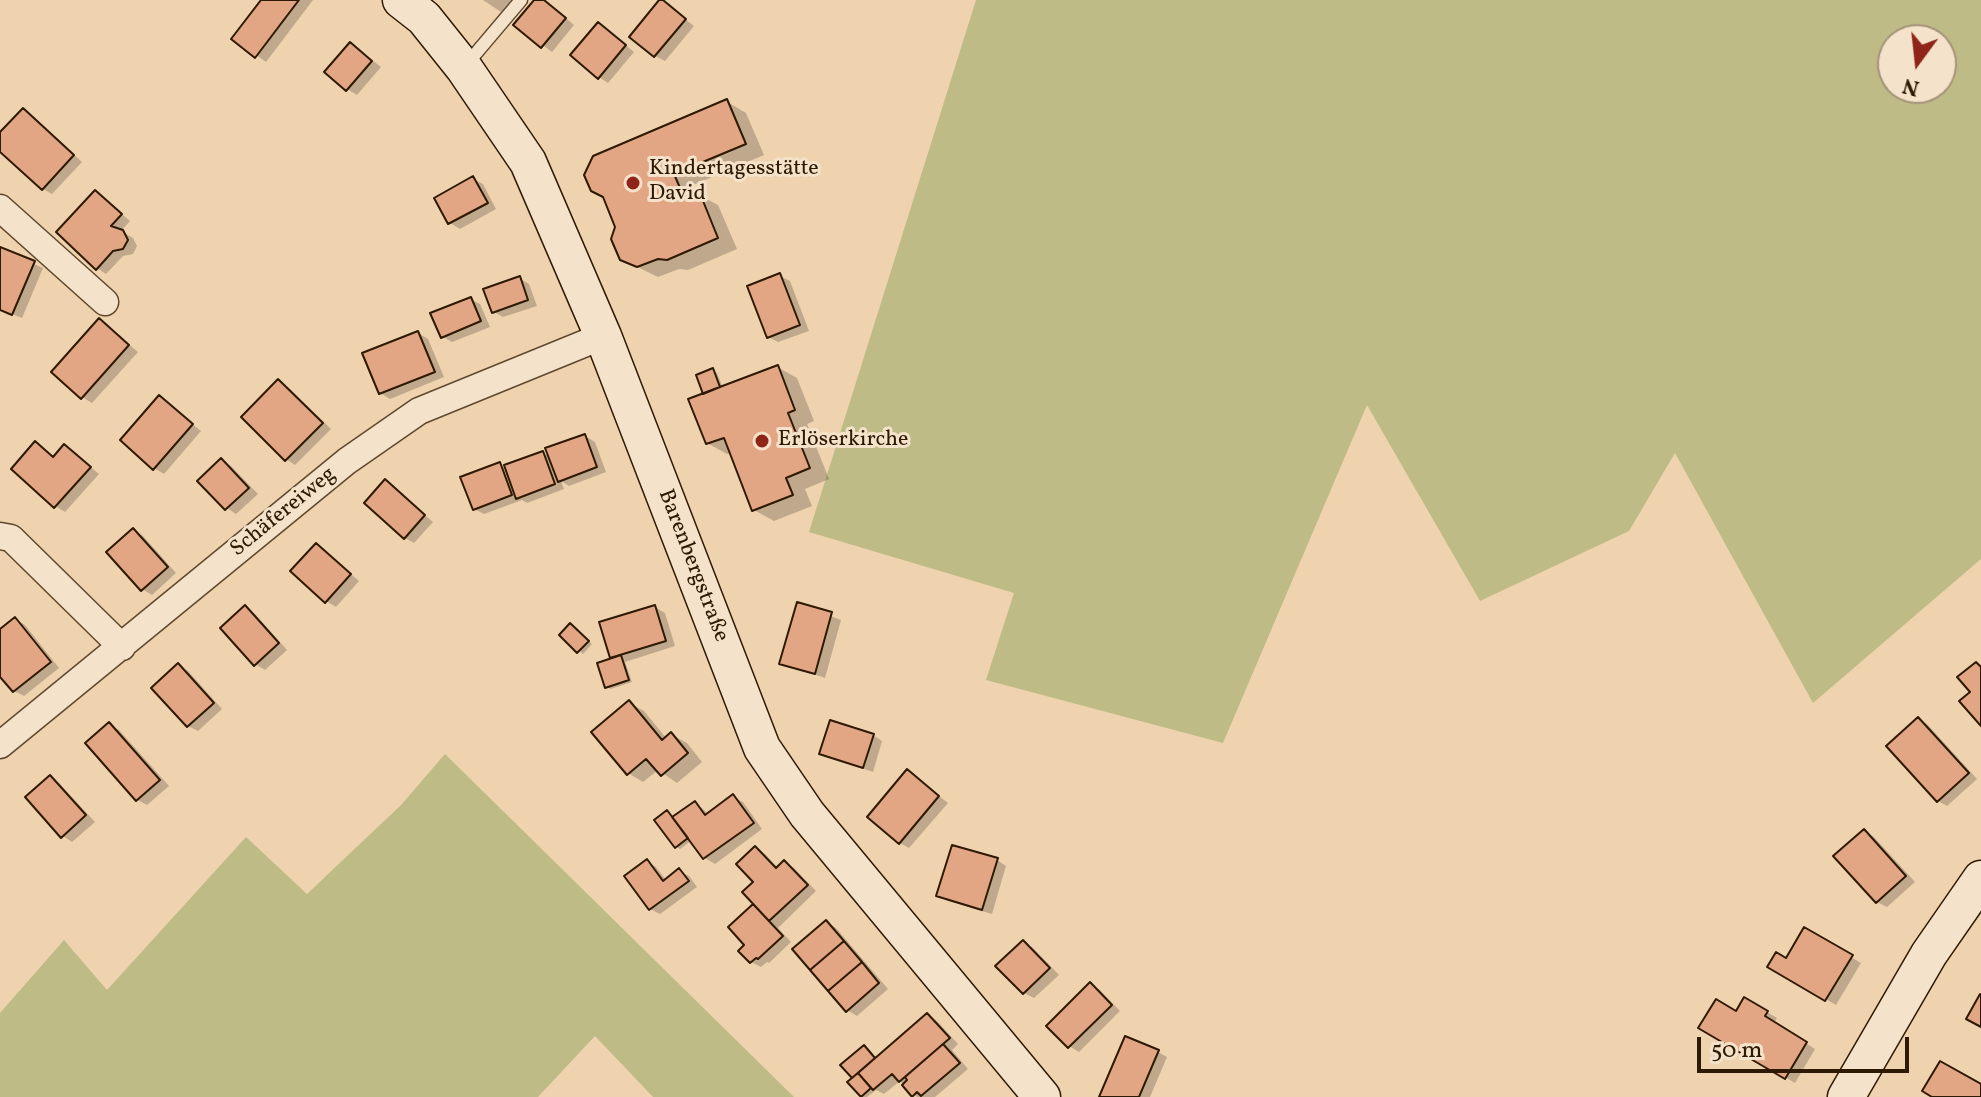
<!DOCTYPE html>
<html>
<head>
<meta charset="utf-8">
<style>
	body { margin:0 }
	#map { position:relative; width:1981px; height:1097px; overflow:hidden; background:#efd3ae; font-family:Vollkorn,serif }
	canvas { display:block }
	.north { position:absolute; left:1877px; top:24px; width:80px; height:80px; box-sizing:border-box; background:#f5e2ca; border:2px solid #a5927a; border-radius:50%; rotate:195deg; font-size:22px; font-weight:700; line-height:32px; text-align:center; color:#2e1903 }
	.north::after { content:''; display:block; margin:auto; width:28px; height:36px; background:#8f2418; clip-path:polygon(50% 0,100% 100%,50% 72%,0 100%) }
	.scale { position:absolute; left:1697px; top:1037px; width:212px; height:36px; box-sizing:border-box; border:4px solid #2e1903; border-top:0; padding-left:10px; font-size:24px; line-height:28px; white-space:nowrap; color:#2e1903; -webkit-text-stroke:6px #f5e2ca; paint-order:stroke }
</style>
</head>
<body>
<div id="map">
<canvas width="1981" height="1097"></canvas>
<div class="north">N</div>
<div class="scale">50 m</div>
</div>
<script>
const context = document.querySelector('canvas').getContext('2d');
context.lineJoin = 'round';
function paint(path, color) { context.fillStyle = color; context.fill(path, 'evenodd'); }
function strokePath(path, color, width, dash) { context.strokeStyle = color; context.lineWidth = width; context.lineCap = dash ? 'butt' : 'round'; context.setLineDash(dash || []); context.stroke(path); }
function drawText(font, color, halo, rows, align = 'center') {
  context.font = font + ' Vollkorn,serif'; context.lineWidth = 6; context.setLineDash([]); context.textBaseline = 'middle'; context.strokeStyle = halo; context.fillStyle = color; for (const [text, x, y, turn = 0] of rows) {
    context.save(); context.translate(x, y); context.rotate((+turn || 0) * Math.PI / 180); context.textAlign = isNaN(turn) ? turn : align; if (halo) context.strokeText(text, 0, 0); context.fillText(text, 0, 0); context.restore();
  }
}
paint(new Path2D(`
	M976,0h1005v559l-168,144 -138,-250 -46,78 -149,70 -113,-196 -144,338 -237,-63 28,-87 -205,-61zM1941,40v48h-48v-48z
	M445,754l349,343h-141l-58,-61 -57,61h-538v-84l64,-73 43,50 139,-153 61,57 94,-89z`), '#bfbb86');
paint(new Path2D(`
	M263,0h50l-47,62 -32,-23z
	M483,0h28l-10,12z
	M536,0l12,3 26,22 -22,27 -36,-27z
	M661,1l33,25 -29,35 -10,-5z
	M599,24l35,28 -26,31 -9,-6z
	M351,44l30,23 -24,28 -10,-6z
	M726,101l20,12 18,42 -71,30 4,9 21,11 19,44 -49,21 -9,-1 -21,8 -37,-18 -8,-20z
	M23,110l10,6 49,46 -30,32 -9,-5 -43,-40v-14z
	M473,179l10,5 13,25 -36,20 -10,-6z
	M96,192l34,29 -9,10 12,7 4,8 -4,8 -10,2 -17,18 -9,-6z
	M0,249l43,19 -21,50 -22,-9z
	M780,276l10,5 19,50 -31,11 -10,-5z
	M519,278l10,6 8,22 -34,11 -9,-5z
	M470,299l10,5 10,23 -38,15 -10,-6z
	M99,320l39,32 -46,51 -10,-6z
	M418,333l10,6 16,38 -54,22 -10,-6z
	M777,367l20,11 17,43 -7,3 22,55 -24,10 7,17 -38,15 -20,-11 -22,-57 -5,1 -20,-11 -2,-48 8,-24 4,2 6,15z
	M279,381l9,6 43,42 -36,36 -9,-6z
	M160,398l41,33 -37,43 -10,-6z
	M585,436l10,6 11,30 -37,14 -8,-5 3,8 -37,14 -5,-3 -38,14 -10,-5 26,-44 4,2 39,-14 8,5z
	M36,444l19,13 10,-11 34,28 -34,38 -10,-6z
	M221,460l10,6 27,28 -22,20 -9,-6z
	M385,482l48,40 -19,21 -9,-5z
	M133,530l10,6 33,37 -24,22 -10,-6z
	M316,545l43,36 -23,26 -10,-6z
	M798,604l43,16 -16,58 -43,-15z
	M655,607l10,6 10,33 -50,16 7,20 -21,7 -5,-3 9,-27 -3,-2z
	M245,608l10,6 32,36 -22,20 -10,-6z
	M15,619l10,6 34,43 -35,28 -10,-5 -14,-18v-41z
	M575,628l17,16 -9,10 -22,-19z
	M179,666l9,5 34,38 -24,22 -10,-5z
	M629,703l15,8 23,28 5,-4 15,8 15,19 -25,21 -19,-13 -15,12 -15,-9z
	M1919,719l9,6 49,54 -30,27 -9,-5z
	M109,725l10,5 50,56 -22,19 -9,-5 -50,-56z
	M873,735l9,6 -9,31 -52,-18z
	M908,772l40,31 -39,45 -9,-5z
	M50,777l9,6 36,39 -23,20 -9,-6z
	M733,797l10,5 19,27 -47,35 -10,-6 -13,-18 -12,9 -4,-3 -9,-33 7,5 21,-15 14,11z
	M1864,831l10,6 41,45 -28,25 -10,-5z
	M755,848l10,6 13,14 6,-6 10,6 22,23 -38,37 13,14 -22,21 -2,-1 -6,5 -10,-5 -4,-17 -16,-18 24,-23z
	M997,860l9,6 -14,48 -44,-13 -9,-5z
	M647,862l9,5 10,13 13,-9 10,5 8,11 -37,27 -10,-5z
	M826,922l10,6 52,61 -31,27 -10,-6z
	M1805,930l56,33 -25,42 -66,-39 17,-6z
	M1023,942l10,6 26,27 -25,23 -10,-5z
	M1090,985l10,5 20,21 -41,41 -10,-6z
	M1745,999l32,19 -3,5 41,26 -20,34 -94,-56 36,-14z
	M928,1015l9,6 21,23 -6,6 16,19 -33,28h-18l-17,-16 -16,13 -8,-4 -9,7h-5l-13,-14 6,-5 -12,-13 21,-18 13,12z
	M1158,1052l9,5 -17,40h-49z`), '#0003');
const building = new Path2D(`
	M261,0h38l-44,58 -24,-19z
	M534,0h10l22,18 -25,30 -28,-23z
	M659,0h4l23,19 -32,38 -25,-20z
	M598,22l28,23 -28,34 -28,-24z
	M350,42l22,19 -26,30 -22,-19z
	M727,99l19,45 -72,30 10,23 15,-6 19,47 -51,22 -9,-1 -21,8 -17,-7 -9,-21 4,-12 -12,-30 -12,-6 -7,-16 9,-19z
	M23,108l51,47 -32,35 -42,-38v-20z
	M473,176l15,27 -40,21 -14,-26z
	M95,190l27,24 -11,12 12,4 5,10 -5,9 -10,2 -17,19 -40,-38z
	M0,247l35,14 -23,54 -12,-5z
	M780,273l20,52 -33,13 -20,-52z
	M520,276l8,24 -36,13 -9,-24z
	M471,297l10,24 -40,17 -11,-25z
	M99,318l30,27 -48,54 -30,-27z
	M418,331l17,41 -56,22 -17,-41z
	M778,365l17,45 -7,3 22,55 -24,10 7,17 -41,16 -28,-73 -18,6 -18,-45z
	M713,368l7,19 -17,7 -7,-19z
	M278,379l45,44 -38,38 -44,-44z
	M159,395l34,29 -40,46 -33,-30z
	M585,434l12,33 -39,15 -13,-34z
	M35,441l18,16 11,-13 27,23 -37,41 -43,-39z
	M543,451l12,33 -39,15 -12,-34z
	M221,458l28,30 -24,22 -28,-29z
	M500,462l12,33 -39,15 -13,-33z
	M385,479l40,36 -21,24 -40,-36z
	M133,528l35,39 -27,24 -35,-39z
	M316,543l35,31 -26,29 -35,-32z
	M797,602l35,10 -17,62 -36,-10z
	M245,605l34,38 -25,23 -34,-38z
	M655,605l11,36 -56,17 -11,-36z
	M15,617l36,45 -38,30 -13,-15v-48z
	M570,623l19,18 -12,12 -18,-18z
	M621,655l8,25 -24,8 -8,-25z
	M1976,662l5,5v59l-22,-25 11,-9 -13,-15z
	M178,663l36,40 -27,24 -36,-39z
	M629,700l33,40 9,-8 17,21 -27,23 -15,-17 -19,16 -36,-43z
	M1918,717l51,56 -32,29 -51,-56z
	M830,720l44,14 -11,34 -44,-14z
	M109,722l51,58 -24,21 -51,-58z
	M907,769l32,27 -40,48 -32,-27z
	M50,775l36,40 -25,23 -36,-41z
	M733,794l21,29 -51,36 -31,-42 23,-16 10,14z
	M667,810l21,28 -13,10 -21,-28z
	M1864,829l42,47 -30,27 -43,-47z
	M952,845l46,13 -16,52 -46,-14z
	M755,846l21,22 8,-8 24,25 -39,36 -27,-29 11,-10 -17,-18z
	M647,859l16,22 16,-13 10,13 -40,29 -25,-34z
	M753,904l30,32 -25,23 -2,-1 -6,5 -12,-12 6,-6 -16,-18z
	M826,920l18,21 -34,29 -18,-21z
	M1804,927l49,28 -28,46 -58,-34 9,-15 10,6z
	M1023,940l27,28 -27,26 -28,-28z
	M844,941l18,21 -34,29 -18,-21z
	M862,962l17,21 -33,29 -18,-21z
	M1090,982l22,23 -44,43 -22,-22z
	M1980,994l1,1v32l-15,-8z
	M1744,997l24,14 -3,5 42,26 -22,37 -87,-51 18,-29 20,12z
	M927,1013l23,25 -51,44 -7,-8 -19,16 -15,-17z
	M1125,1036l34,14 -20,47h-40z
	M943,1044l17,19 -39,33 -4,-4 -5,5 -10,-12 5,-5 -2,-3z
	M864,1045l11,13 -23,20 -12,-13z
	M1940,1061l41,23v13h-49l-10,-6z
	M858,1073l13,15 -10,9 -14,-15z`);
paint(building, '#e2a685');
strokePath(building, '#2e1903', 2);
const lane = new Path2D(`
	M466,65l55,-65`);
const street = new Path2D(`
	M0,208l105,94
	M0,536l11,2 111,109
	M0,745l347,-284 72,-50 184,-75`);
const secondary = new Path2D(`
	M401,0l23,18 40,50 64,94 75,174 159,412 45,66 235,283
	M1846,1097l83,-143 52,-75`);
strokePath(lane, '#5e482e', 15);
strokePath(street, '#5e482e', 29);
strokePath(secondary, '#2e1903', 39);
strokePath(lane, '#f5e2ca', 12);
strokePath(street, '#f5e2ca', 26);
strokePath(secondary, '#f5e2ca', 36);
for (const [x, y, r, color] of [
	[633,183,8,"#8f2418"],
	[762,441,8,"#8f2418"]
]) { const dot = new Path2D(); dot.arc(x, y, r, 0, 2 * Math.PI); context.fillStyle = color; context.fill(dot); strokePath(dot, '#f5e2ca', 3); }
drawText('22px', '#2e1903', '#f5e2ca', [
	["Kindertagesstätte",649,170],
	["David",649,195],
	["Erlöserkirche",778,441]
], 'left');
drawText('22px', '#2e1903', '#f5e2ca', [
	["Schäfereiweg",284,513,-39],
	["Barenbergstraße",692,566,69]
]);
</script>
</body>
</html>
